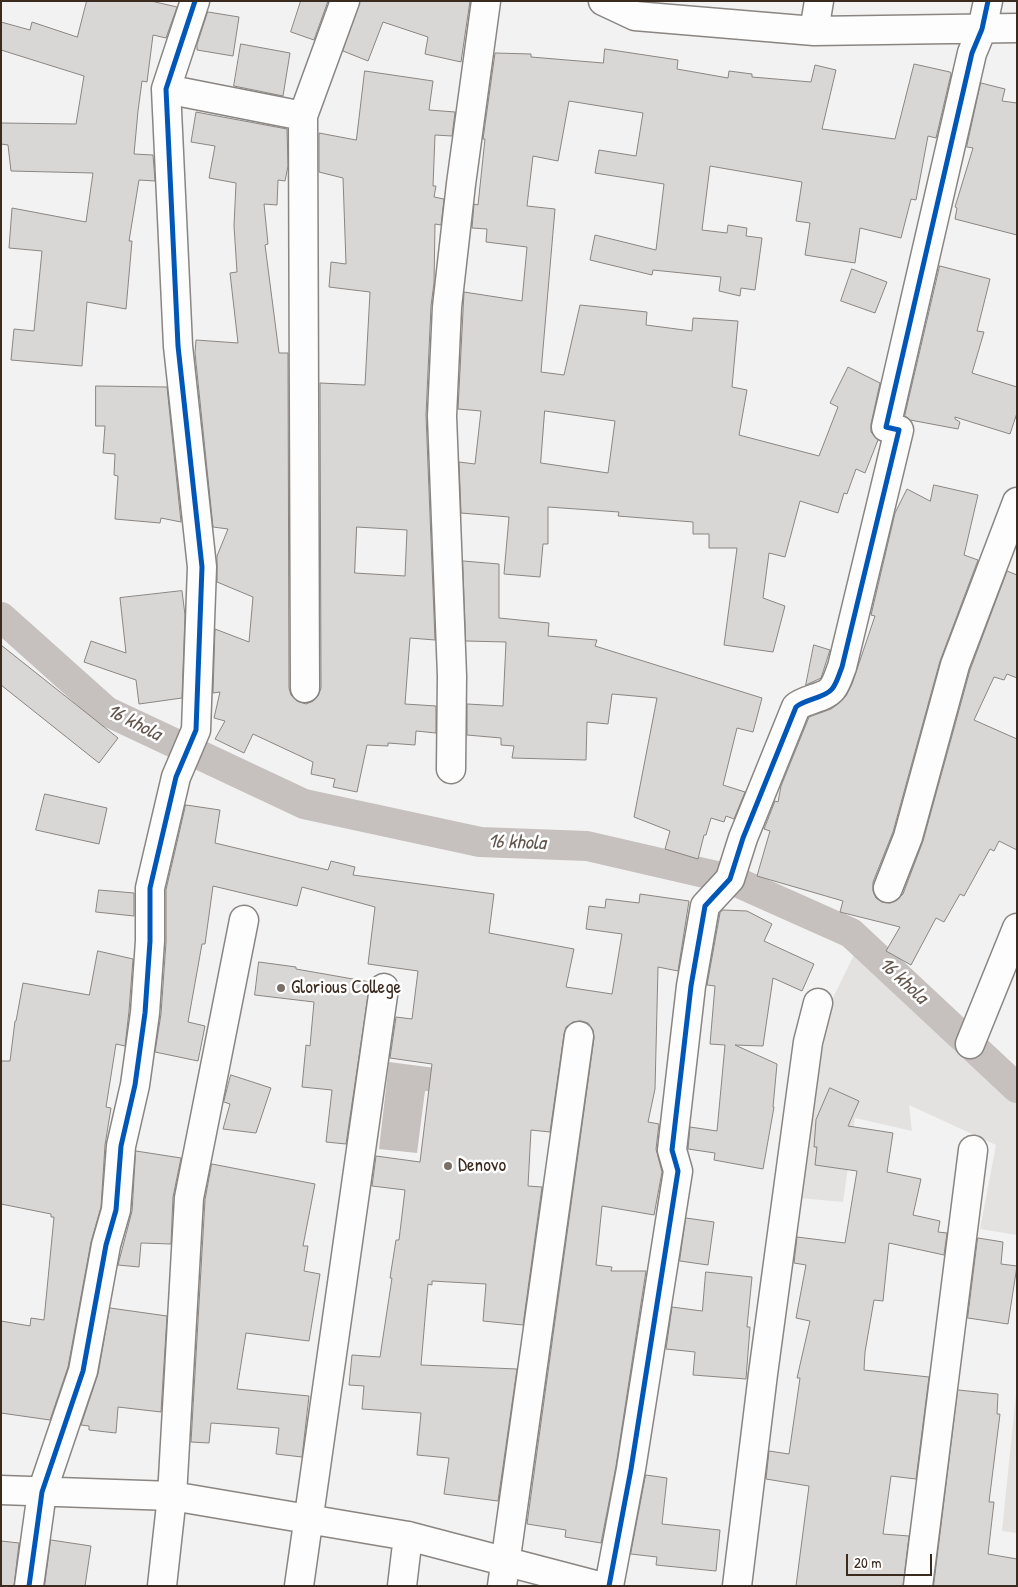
<!DOCTYPE html>
<html>
<head>
<meta charset="utf-8">
<style>
	body { margin:0 }
	#map { position:relative; width:1018px; height:1587px; overflow:hidden; background:#f3f2f2; font-family:"Patrick Hand",sans-serif }
	canvas { display:block }
	.frame { position:absolute; inset:0; border:2px solid #3b2a1e; pointer-events:none }
	.scale { position:absolute; left:846px; top:1554px; width:86px; height:22px; box-sizing:border-box; border:2px solid #3b2a1e; border-top:0; padding-left:6px; font-size:15px; line-height:18px; white-space:nowrap; color:#3b2a1e; -webkit-text-stroke:4px #fff; paint-order:stroke }
</style>
</head>
<body>
<div id="map">
<canvas width="1018" height="1587"></canvas>
<div class="frame"></div>
<div class="scale">20 m</div>
</div>
<script>
const context = document.querySelector('canvas').getContext('2d');
context.lineJoin = 'round';
function paint(path, color) { context.fillStyle = color; context.fill(path, 'evenodd'); }
function strokePath(path, color, width, dash) { context.strokeStyle = color; context.lineWidth = width; context.lineCap = dash ? 'butt' : 'round'; context.setLineDash(dash || []); context.stroke(path); }
function drawText(font, color, halo, rows, align = 'center') {
  context.font = font + ' "Patrick Hand",sans-serif'; context.lineWidth = 5; context.setLineDash([]); context.textBaseline = 'middle'; context.strokeStyle = halo; context.fillStyle = color; for (const [text, x, y, turn = 0] of rows) {
    context.save(); context.translate(x, y); context.rotate((+turn || 0) * Math.PI / 180); context.textAlign = isNaN(turn) ? turn : align; if (halo) context.strokeText(text, 0, 0); context.fillText(text, 0, 0); context.restore();
  }
}
paint(new Path2D(`
	M854,955l163,142v138l-37,-6 16,-84 -87,-40 3,26 -57,-13 -12,84 -44,-4 19,-170z
	M1017,1384v149l-15,-2z`), '#e4e2e0');
paint(new Path2D(`
	M389,1062l54,7 -3,23 -15,-1 -8,62 -38,-4z`), '#c6c0be');
strokePath(new Path2D(`
	M1,617l105,94 198,93 176,38 107,4 143,33 121,54 166,155`), '#c6c0be', 30);
const building = new Path2D(`
	M87,1h64l26,6 -11,31 -13,-3 -6,47 -5,-1 -4,30 -4,43 19,1 2,26 -16,-1 -10,61h3l-6,68 -39,-7 -5,64 -71,-6 3,-31 20,2 8,-80 -33,-3 3,-40 74,14 7,-49 -82,-2 -3,-26 -7,-1v-21l75,1 8,-48 -83,-26v-28l29,8 2,-8 45,15z
	M301,1h27l-14,39 -23,-8z
	M360,1h110l-9,61 -36,-8 3,-17 -45,-15 -15,39 -25,-10z
	M208,12l31,5 -6,39 -36,-6v-5z
	M241,44l49,9 -7,43 -49,-10z
	M605,49l73,11 -1,9 51,9 1,-7 23,3v3l59,5 4,-17 21,5 -14,59 73,10 19,-75 36,8 1,2 -15,64 -8,-2 -12,64 -5,-1 -10,39 -41,-10 -5,35 -50,-8 5,-32 -14,-2 6,-39 -92,-16 -8,64 25,3 1,-8 19,3 -1,8 16,2 -7,52 -14,-2 -1,8 -21,-5 2,-14 -68,-7 -1,5 -62,-15 5,-25 61,15 8,-66 -69,-11 4,-23 37,6 7,-43 -74,-12 -11,60 -25,-5 -6,50 28,3 -14,163 23,3 16,-70 67,7 -1,13 46,6 1,-13 45,3 -6,66 15,3 -8,45 80,21 19,-49 -8,-4 18,-36 32,16 -9,41v8l7,8 -13,33 -9,-4 -9,25 -3,-1 -6,20 -38,-12 -15,56 -16,-4 -6,45 22,8 -12,46 -49,-7 13,-97h-28v-14h-16v-12l-75,-6 1,-4 -71,-5v37h-5l-3,33 -36,-3 5,-57 -48,-4 -2,-51 16,2 6,-53 -23,-2 6,-117 58,9 5,-54 -41,-5 1,-13 -15,-1 2,-24 4,1 7,-66h-2l12,-86 36,1v3l72,6zM545,411l70,10 -7,52 -67,-10z
	M365,71l68,10 -4,29 26,2 -3,24 -17,-1 -2,51h3l-2,11 10,2 -3,26 -6,-1 -1,59 -3,23 -5,109 9,225 -25,-2 -5,66 31,2v27l-20,-2 -1,14 -27,-2v3l-21,-1 -10,47 -24,-5 2,-8 -24,-5 2,-12 -60,-28 -9,19 -29,-14 10,-18 -11,-3 6,-26 -7,1 2,-64 34,13 4,-45 -36,-15v-26l11,-27 -15,-2 -18,-174 1,-13 42,3 -8,-70 7,-1 -3,-46 2,-43 -27,-5 6,-32 -24,-4 5,-30 91,17 1,37 -3,15 -7,-1 -1,25 -13,-1 4,40 -3,1 14,108h9l1,335 2,7 6,6 9,3 7,-3 5,-5 3,-8 -1,-305 45,2 5,-93 -41,-5 2,-25 15,2 -3,-86 -24,-6v-39l37,7zM357,527l50,3 -2,46 -50,-3z
	M981,83l24,6 -3,12 15,2v132l-62,-16 2,-11 -2,-1 18,-59 -6,-1z
	M940,266l50,13 -13,52 7,1 -12,41 45,14v26l-7,21 -55,-17v2l5,3 -2,7 -48,-9 -5,-4z
	M852,269l35,13 -12,31 -34,-12z
	M96,386l71,1 14,135 -20,-4 -1,5 -45,-4 3,-43 -4,-1 1,-21 -12,-1 2,-27h-9z
	M934,485l44,10 -14,60 14,5 -38,101 -47,171 -20,50v9l3,7 6,4 8,1 7,-3 6,-6 20,-53 47,-171 37,-99 10,4v103l-10,-4 -3,6 -10,-3 -20,43 43,19v111l-18,-9 -5,10 -4,-2 -26,47 -4,-2 -16,28 -8,-4 -25,47 -25,-14 14,-24 -60,-15 3,-11 -86,-25 13,-45 -6,-2 11,-28 3,1 3,-16 28,-69 22,-8 8,-6 7,-7 6,-12 23,-68 -4,-1 24,-102 12,-24 23,12z
	M463,561l36,3v54l50,5 -1,13 49,4 -2,6 167,52 -9,34 -16,-4 -14,57 22,7 -11,27 -8,-3 -2,6 -13,-4 -5,17h-2l-6,24 -33,-10 5,-18 -36,-14 23,-119 -45,-4 -4,30 -21,-2 -1,38 -74,-2 2,-12 -13,-1v-7l-34,-3v-31l36,2 3,-64 -40,-1z
	M182,591l3,24 -3,83 -43,6 -3,-24 -52,-18 7,-21 35,12 -6,-55z
	M1,645l117,93 -19,25 -98,-78z
	M814,645l16,5 -9,28 -15,7z
	M45,794l62,14 -8,36 -63,-14z
	M186,805l34,5 -5,33 113,27 3,-9 24,6 -2,8 141,19 -5,39 85,16 -8,38 46,7 10,-60 -36,-5 3,-23 16,2 1,-9 33,4 1,-9 49,7 -11,70 -20,-4 -3,122 -7,33 11,2 -3,25 6,23 -8,43 -52,-9 -6,59 16,2 -1,4h35l-30,195 -15,77 -36,-6 1,-7 -39,-6 67,-486 -1,-8 -5,-7 -7,-2 -8,1 -7,5 -2,7 -14,98 -19,-2 -3,56 14,1 -19,138 -40,-4 3,-37 -54,-3v4l-4,-1 -7,81 96,4 -19,132 -54,-7 5,-36 -32,-3 4,-42 -59,-4 2,-23 -15,-1 3,-30 28,2 12,-79h-2l6,-38h3l6,-50 -33,-4 4,-30 44,6 12,-98 -42,-6 6,-41 16,2 6,-48 -50,-7 7,-57 -73,-20 -5,19 -84,-20 -8,58h-3l-14,78 17,4 -7,35 -43,-9 6,-38 5,-72v-52z
	M99,890l35,3v23l-38,-4z
	M723,910l24,1 25,13 -8,17 50,23 -12,27 -29,-13 -10,68 -28,-1 42,19 -4,43h1l-11,62 -49,-9 1,-7 -27,-4 2,-22 27,4 8,-86 -15,-1 5,-58 -8,-1 13,-72z
	M98,951l35,8 -4,52 -4,35 -9,-2 -10,63 5,1 -6,37 -4,62 -10,35 -23,125 -18,53 -49,-7v-92l29,5 1,-8 13,2 10,-103h-3v-3l-50,-10v-143h9l5,-40h1l7,-38 66,12z
	M259,962l37,5v2l74,13 -24,162 -20,-2 6,-52 -30,-3 4,-42 4,1 4,-44 -59,-7z
	M231,1075l40,13 -15,45 -33,-4 7,-25 -6,-2z
	M830,1088l29,13 -11,25 45,7 -6,39 34,7 -8,36 27,6 -2,11 9,1 -3,22 -55,-12 -6,58 -9,-1 -9,52 -1,18 65,7 -13,102 -25,-3 -8,58 26,2 -6,50h-107l13,-100 -43,-7 3,-28 20,3 11,-76h-3l13,-57 -14,-3 10,-53 -12,-2 3,-26 48,6 12,-72 -42,-6 2,-18h-3l2,-27z
	M136,1151l45,7 -8,39 -2,47 -30,-1 -2,24 -21,-2 14,-54z
	M212,1164l103,20 -12,62h5l-4,25 16,3 -11,67 -63,-8 -9,56 72,7 -7,61 -26,-3 3,-26 -68,-5 -2,20 -18,-1 14,-242z
	M686,1218l28,4 -6,43 -28,-4z
	M978,1238l25,4 -2,22 16,2 -9,58 -40,-6z
	M706,1272l46,5 -5,50h3l-4,52 -53,-4 2,-23 -29,-3 6,-42 30,4z
	M110,1308l57,8 -6,96 -43,-5 -2,26 -27,-3v-4l-8,-1 17,-51z
	M958,1390l40,4 -1,20h3l-11,88h5l-6,52 29,5v27h-83z
	M646,1475l21,3 -5,46 58,6 -4,41 -60,-6 1,-8 -26,-3z
	M51,1540l40,6 -6,40h-40z
	M1,1541l18,2 -5,43h-13z`);
paint(building, '#d9d7d6');
strokePath(building, '#898582', 1);
const minor = new Path2D(`
	M603,1l32,15 179,15 203,-3
	M814,31l5,-30
	M166,89l137,27
	M305,688l-2,-572 42,-115
	M451,769l1,-93 -10,-260 5,-109 14,-123 25,-183
	M888,888l20,-51 47,-172 62,-163
	M970,1044l47,-116
	M1,1490l171,6 236,40 191,50
	M29,1586l13,-94 41,-121 23,-126 10,-35 5,-64 14,-61 10,-72 5,-72v-53l26,-111 20,-47 6,-163 -24,-221 -12,-257 29,-88
	M162,1586l10,-90 17,-298 55,-278
	M299,1586l85,-598
	M402,1586l6,-50
	M502,1586l77,-550
	M609,1586l22,-117 47,-298 -6,-21 19,-164 14,-80 25,-27 13,-41 53,-131c9,-8 29,-9 36,-18 5,-6 7,-15 10,-22l57,-237 -13,-3 86,-374 10,-24 6,-28
	M737,1586l26,-212 45,-332 10,-39
	M918,1586l55,-436`);
strokePath(minor, '#898582', 31);
strokePath(minor, '#fdfdfd', 28);
strokePath(new Path2D(`
	M29,1586l13,-94 41,-121 23,-126 10,-35 5,-64 14,-61 10,-72 5,-72v-53l26,-111 20,-47 6,-163 -24,-221 -12,-257 29,-88
	M609,1586l22,-117 47,-298 -6,-21 19,-164 14,-80 25,-27 13,-41 53,-131c9,-8 29,-9 36,-18 5,-6 7,-15 10,-22l57,-237 -13,-3 86,-374 10,-24 6,-28`), '#0057b8', 5);
for (const [x, y, r, color] of [
	[281,988,5,"#7b7068"],
	[448,1166,5,"#7b7068"]
]) { const dot = new Path2D(); dot.arc(x, y, r, 0, 2 * Math.PI); context.fillStyle = color; context.fill(dot); strokePath(dot, '#fff', 2); }
drawText('19px', '#3b2a1e', '#fff', [
	["Glorious College",291,988],
	["Denovo",458,1166]
], 'left');
drawText('italic 20px', '#65574e', '#fff', [
	["16 khola",134,723,27],
	["16 khola",517,843,2],
	["16 khola",903,981,43]
]);
</script>
</body>
</html>
